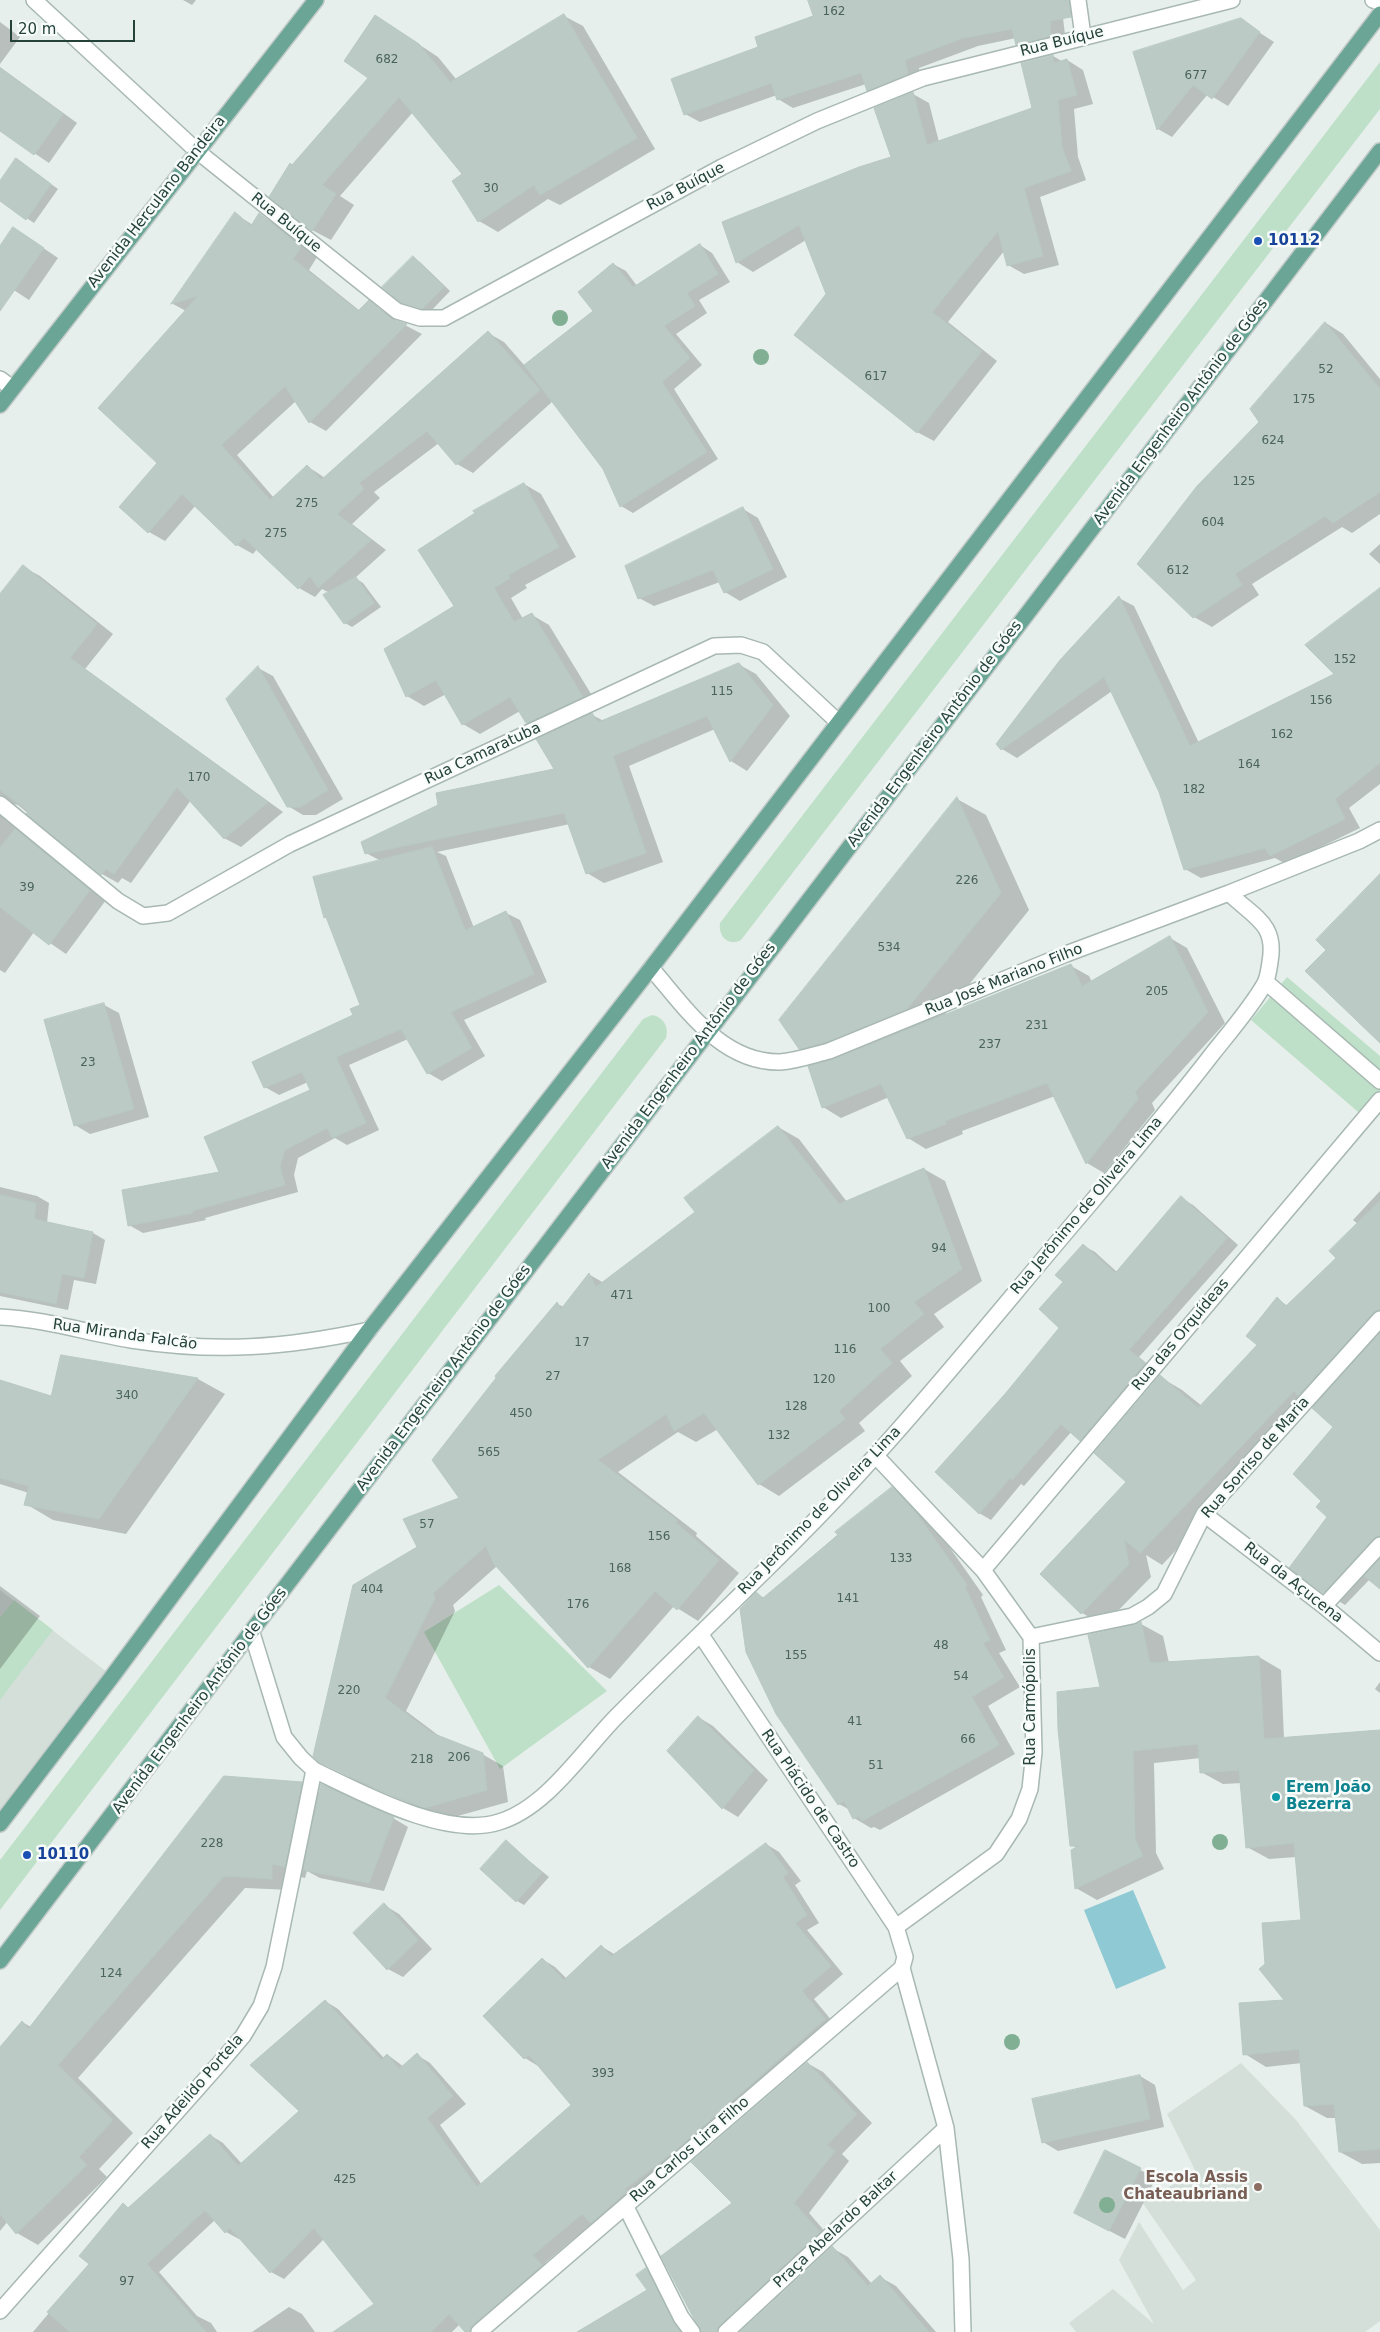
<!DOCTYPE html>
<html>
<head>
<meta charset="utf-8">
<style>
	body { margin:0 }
	#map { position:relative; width:1380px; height:2332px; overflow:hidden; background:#e6efeb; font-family:"DejaVu Sans",sans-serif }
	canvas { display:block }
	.scale { position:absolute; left:10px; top:20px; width:125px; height:22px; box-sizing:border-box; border:2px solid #24423a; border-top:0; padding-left:6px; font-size:15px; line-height:18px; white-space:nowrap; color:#24423a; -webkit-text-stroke:4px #f7fbf9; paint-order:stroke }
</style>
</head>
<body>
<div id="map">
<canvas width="1380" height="2332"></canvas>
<div class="scale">20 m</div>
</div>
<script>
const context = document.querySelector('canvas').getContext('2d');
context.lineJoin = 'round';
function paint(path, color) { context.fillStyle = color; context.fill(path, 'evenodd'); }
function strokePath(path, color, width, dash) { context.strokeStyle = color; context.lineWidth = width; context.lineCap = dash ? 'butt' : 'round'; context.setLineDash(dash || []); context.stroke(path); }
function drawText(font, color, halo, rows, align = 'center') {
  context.font = font + ' "DejaVu Sans",sans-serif'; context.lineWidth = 5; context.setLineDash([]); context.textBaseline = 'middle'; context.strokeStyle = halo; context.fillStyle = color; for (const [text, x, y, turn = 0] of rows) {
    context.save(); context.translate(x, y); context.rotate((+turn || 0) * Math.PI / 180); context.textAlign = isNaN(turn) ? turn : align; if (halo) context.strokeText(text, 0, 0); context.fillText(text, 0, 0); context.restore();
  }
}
paint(new Path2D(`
	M0,1590l107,82 -107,140z
	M1241,2063l55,57 84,110v91l-15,11h-289l-7,-9 44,-34 41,35 -35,-64 20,-38 44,68 13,-10 -54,-78 54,-30 -29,-58z`), '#d4dfda');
paint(new Path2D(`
	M1380,62v47l-639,831c-13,7 -23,-4 -21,-17z
	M1287,977l93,79v57l-9,10 -120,-103z
	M652,1015c12,2 17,12 14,23l-666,872v-50l643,-841z
	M499,1585l108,106 -107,78 -76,-137z
	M14,1600l39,30 -53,70v-82z`), '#bfe0c8');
paint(new Path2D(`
	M1133,1890l33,78 -50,21 -32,-79z`), '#8ec9d4');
paint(new Path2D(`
	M183,0h13l-4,5z
	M809,0h252l5,44 -34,8 -15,-8 -1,-6 -38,8 -59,22 3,14 -39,16 -15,-8 -2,-6 -73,24 -15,-9 -1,-4 -77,27 -15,-8 75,-67 55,-30z
	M376,16l62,41 18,22 108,-63 19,10 72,123 -95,56 -12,-6 -50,33 -19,-11 -15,-46 -51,-63 -73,84 14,9 -23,35 -19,-10 -19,-64 77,-88z
	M1240,20l34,22 -46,64 -20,-12 -36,43 -14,-8z
	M0,22l20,15 -20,27z
	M1053,56l10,6 4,-2 16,10 10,34 -19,5 4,48 8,23 -46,17 19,68 -35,9 -16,-9 -4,-14 -56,71 49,39 -63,80 -17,-9 -89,-137 -22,-55 -53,32 -16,-10 -14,-39 170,-65 20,-64 16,9 10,39 95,-33z
	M0,67l77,56 -28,40 -49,-33z
	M23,164l35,25 -24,34 -34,-23v-17z
	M235,214l18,11 6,-11 16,10 42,33 -8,13 51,41 9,-9 30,20 23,12 -96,97 -16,-9 -14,-21 -59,54 37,43 33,-32 18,12 163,-145 16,9 21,24 70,-55 18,-47 13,7 11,15 63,-41 12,8 18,29 -31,18 8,13 -31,21 26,31 -28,24 44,70 -85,54 -12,-7 -16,-38 -52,-67 -80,72 -16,-9 -18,-21 -65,49 6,6 -28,26 34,26 -31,28 8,5 18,24 -29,20 -7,-4 -15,-30 -8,-4 -7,8 -16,-9 -42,-39 -4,5 -16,-9 -41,-40 -31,36 -16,-9 37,-221 -13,-7z
	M14,228l44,30 -29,42 -29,-19v-33z
	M413,258l7,4 30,29 -20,21 -28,-10z
	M1326,323l17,11 37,45v135l-28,19 -10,-6 -90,57 7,11 -47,32 -18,-10 66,-195z
	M524,484l17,10 35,63 -51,28 2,3 -16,10 12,21 9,-4 17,10 50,82 -54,26 -18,-11 -7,-11 -40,23 -17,-10 -17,-30 -22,12 -17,-10z
	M743,509l15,9 29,59 -47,24 -15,-9 -5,-10 -66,24 -15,-8z
	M1380,544v20l-11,-10z
	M23,567l17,9 73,58 -28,35 198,143 -42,35 -17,-9 -33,-38 -60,83 -9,-5 -4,5 -16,-9 -84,-69 -5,-1 -6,9 99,87 -40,54 -32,-22 -29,41 -5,-3v-374z
	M1380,589v195l-31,24 11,20 -74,36 -11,-6 -74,20 -16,-9 -25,-78 -48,-100 -95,67 -15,-9 117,-151 15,8 65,137 137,-69z
	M738,664l18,10 34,42 -43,55 -16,-10 -16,-32 -86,37 34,96 -59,21 -17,-10 -17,-49 -133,28 9,4 28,72 32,-15 14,7 27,62 -83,38 21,36 -43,25 -14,-8 -20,-34 -59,26 30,65 -32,15 -12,-7 -37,20 -4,17 4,17 -93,26 1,2 -63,13 -14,-8 92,-52 91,-83 -4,-8 -29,13 -14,-8 90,-72 7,-9 -34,-88 -3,-1 56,-56 -15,-8 190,-83 36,-55 12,6z
	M258,668l15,8 70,123 -27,16h-13l-15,-9z
	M957,799l29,16 43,95 -86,107 128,-51 18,10 3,6 78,-44 17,10 38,75 -73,80 3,7 -51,63 -17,-10 -32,-67 -93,35 1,3 -37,15 -18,-11 -19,-41 -48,21 -18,-11 2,-44 -26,-15z
	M104,1005l15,8 30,104 -59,17 -15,-9z
	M778,1127l21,12 48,63 77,-33 21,12 37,100 -48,33 10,13 -44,34 12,15 -53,47 6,8 -86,65 -20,-12 -41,-55 -22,13 -18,-10 -60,40 79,61 -1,3 43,37 -41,48 -24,-15 -64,73 -21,-12 -92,-101 -44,39 2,6 -49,100 36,27 40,16 21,12 5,36 -61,17 -87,-36 -40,-22 99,-214 42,-49 96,-194 7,3 26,-32 14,8 93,-70z
	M0,1187l37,9 12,7 -2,20 46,10 12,7 -9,44 -22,-4 -6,30 -68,-14z
	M1380,1191v396l-10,-8 -25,26 -21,-13 5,-75 -6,-16 12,-74 -23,-20 -150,158 -16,-10 5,22 -47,48 -22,-12 -40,-39 86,-92 32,-105 22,13 20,16 57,-61 18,-46 11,7 49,-48 21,-34 -5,-4z
	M1181,1198l12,7 45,40 -99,112 17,14 -64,75 -20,-15 -48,55 -3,-2 -30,36 -12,-7 27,-118 55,-67 3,-46 20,-36 11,6 22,20z
	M62,1356l136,23 27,15 -99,140 -73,-14 -27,-16 3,-11 -29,-9v-103l52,16z
	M892,1488l17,10 25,27 49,70 -2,2 25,53 -7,3 21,34 -32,19 27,48 -135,76 -6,-3 -3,1 -17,-10 -4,-8 -11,-6 -82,-210 7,4z
	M0,1586l40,30 -40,53z
	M1141,1624l22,12 6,27 90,-6 22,13 3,69 96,-8v432l-18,1 -22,-12 -3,-34h-10l-22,-12 -3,-43 -36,4 -21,-13 42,-53 15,-80 -6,-64 -27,2 -22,-12 -5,-64 -19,1 -22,-12v-14l-47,5 2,90 8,16 -67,31 -21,-12 1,-40 -6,-3 31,-157z
	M1380,1682v11l-5,-4z
	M698,1717l15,9 55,54 -30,37 -15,-9 -54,-57z
	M302,1784l18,10 73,24 15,9 -24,64 -64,-13 -13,-7 -2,7 -12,-3 -1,15 -47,-2 -167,190 55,55 -34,36 8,8 -69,68 -21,-12 -9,-12 -8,10v-182l22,-27 9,5z
	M506,1842l43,35 -25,28 -7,-4z
	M766,1844l13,8 22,29 -6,4 24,38 -12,7 36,44 -29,25 23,28 -232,203 -12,-7 -48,40 9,10 -68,59h-19l-7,-8 -8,8h-116l40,-28 -52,-65 -40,40 -13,-7 -30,-34 -2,1 -13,-7 -11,-12 -56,52 38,44 14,7 6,9h-184l57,-68 34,-59 5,3 81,-73 13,8 19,21 59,-53 24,-110 13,8 46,49 4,-3 16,12 13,-12 13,8 36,41 -26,21 42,60 91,-80 -35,-39 -13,-8 -40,-42 57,-57 13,8 12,12 34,-33 13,8z
	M384,1905l15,9 33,35 -29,28 -15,-8z
	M807,2063l16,9 49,51 -30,31 7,7 -40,52 25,29 -97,90h-35l-39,-75 71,-54z
	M1140,2076l15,9 9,42 -106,24 -15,-9z
	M1105,2152l51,26 -31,61 -35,-18z
	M832,2248l16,9 24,27 8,-7 16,9 40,46h-194z
	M646,2269l15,9 27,54h-109l69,-41z
	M289,2307l13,7 13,18h-63z`), '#0003');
const building = new Path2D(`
	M808,0h261l2,17 -21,4 1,15 -35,9 -4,-16 -49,9 -58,22 3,14 -41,17 -6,-18 -84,27 -6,-17 -87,32 -13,-36 87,-32 -3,-10 58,-21z
	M564,14l73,124 -97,57 -6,-10 -56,37 -26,-41 10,-7 -63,-77 -77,88 14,9 -24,37 -43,-34 21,-34 2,2 76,-87 -24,-17 31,-46 44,29 31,38z
	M1241,18l19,14 -48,67 -19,-14 -36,45 -24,-78z
	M1053,55l1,8 13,-4 10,36 -19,5 4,47 9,24 -47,17 19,68 -36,10 -9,-35 -66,81 50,39 -65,82 -123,-98 32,-41 -27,-69 -63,38 -14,-41 137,-55 32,-10 -17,-49 39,-16 14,53 105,-37 -11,-45z
	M0,68l63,46 -29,41 -34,-24z
	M16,158l35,26 -25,36 -26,-19v-20z
	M235,212l16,14 8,-13 42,34 -8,12 65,52 11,-11 22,19 16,5 -98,99 -24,-37 -64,59 49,55 37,-35 14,15 167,-149 52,59 -84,75 -29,-34 -68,52 5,6 -27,25 34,26 -53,48 -8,-12 -12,13 -54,-51 -8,8 -54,-52 -34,39 -29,-26 38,-44 -59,-55 100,-112 -27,8z
	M13,227l31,21 -44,63v-65z
	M700,244l18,30 -31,19 8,13 -31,20 26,32 -28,24 45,70 -87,55 -17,-38 -79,-104 69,-54 -15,-19 35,-29 20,24z
	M413,256l31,31 -22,22 -21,-6 -19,-16z
	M1325,322l55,67v103l-47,31 -8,-7 -90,58 7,11 -49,33 -56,-54 60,-78 62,-64 -9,-13z
	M524,483l35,64 -51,28 2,3 -16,10 20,34 18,-9 51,84 -57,26 -16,-26 -48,28 -26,-45 -30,17 -22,-48 70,-43 -36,-56 57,-37 -2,-2z
	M743,507l30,62 -49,24 -11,-23 -75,29 -13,-33z
	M23,565l74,59 -27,34 198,144 -44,37 -47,-52 -63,87 -8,-5 -5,6 -75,-61 2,-3 -28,-21v-196z
	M356,577l18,26 -30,21 -21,-29z
	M1380,588v175l-45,36 10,20 -75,37 -5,-8 -81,22 -25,-78 -55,-115 -103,73 -5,-6 64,-84 59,-64 71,150 144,-72 -29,-29z
	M739,663l34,42 -43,57 -23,-46 -94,40 33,97 -60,21 -22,-61 -199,41 -4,-12 77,-37 -2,-12 118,-24 -18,-30 56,-26 6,9z
	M258,666l70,124 -28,17h-13l-61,-108z
	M957,797l44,96 -94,116 -81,33 -27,7 -20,-29z
	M15,829l75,61 -41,55 -49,-38v-59z
	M432,847l32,81 2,2 40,-19 28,63 -83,38 21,36 -45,26 -26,-45 -65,28 30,66 -34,15 -5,-10 -42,22 -5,16 5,19 -93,26 1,2 -65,13 -6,-36 97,-18 -15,-35 106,-47 -8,-18 -38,16 -12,-26 101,-47 -3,-6 10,-4 -34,-88 -2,1 -11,-41z
	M1380,874v169l-75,-72 21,-21 -10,-10z
	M1170,936l38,76 -73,80 3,7 -52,65 -39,-81 -102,38 1,3 -39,15 -26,-55 -59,24 -14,-42 24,-6 239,-96 11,22z
	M104,1003l30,106 -60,17 -30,-106z
	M778,1126l61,78 85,-36 38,101 -48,33 10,12 -44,35 12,14 -53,48 6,8 -87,66 -54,-72 -30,18 -8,-17 -68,46 79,60 -1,3 43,37 -42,50 -22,-19 -67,77 -94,-104 -8,-18 -53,47 2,5 -50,100 47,35 51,20 4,37 -62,18 -42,-16 -64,-30 -6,-6 40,-171 64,-38 -14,-28 56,-21 -27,-38 64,-82 -1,-2 62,-74 4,7 28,-36 7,14 99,-75 -11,-14z
	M0,1195l36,8 -2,16 59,13 -9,46 -22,-4 -6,30 -56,-12z
	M1181,1196l46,42 -98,112 16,13 -65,78 -19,-17 -49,56 -2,-2 -31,36 -44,-42 70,-78 54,-66 -20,-19 24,-27 -8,-7 28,-31 32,29z
	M1380,1201v109l-7,3 -75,83 -4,-5 -154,162 -16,-14 5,25 -48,50 -41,-40 86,-92 -32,-29 66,-78 38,33 59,-63 -11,-9 31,-39 9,9 50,-48 -7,-7z
	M1380,1333v203l-7,3 -50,54 -34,-25 38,-51 -11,-10 5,-6 -28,-27 40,-47 -21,-19z
	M61,1355l137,23 -99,141 -75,-14 5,-19 -29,-8v-98l51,16z
	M892,1487l25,27 50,71 -2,2 25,53 -7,3 21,34 -32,20 27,48 -137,76 -3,-5 -6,3 -9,-18 -6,4 -62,-91 -30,-62 -6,-43 16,-17 7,6 75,-63 -3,-3z
	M1380,1559v30l-16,-13z
	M1141,1622l9,41 109,-7 5,83 116,-9v419l-41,3 -5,-48 -30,2 -5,-57 -56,6 -4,-52 45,-3 -25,-31 6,-5 -3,-41 39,-3 -7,-77 -48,5 -7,-78 -39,3 -2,-29 -65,7 2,88 8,17 -68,33 -4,-39 8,-4h-9l-12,-117 -1,-37 43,-5 -12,-52z
	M698,1716l56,54 -32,39 -55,-58z
	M224,1776l78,6 -17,85 -13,-3v15l-48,-3 -166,189 55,55 -34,37 8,8 -71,69 -16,-20v-167l22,-26 6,8z
	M321,1784l73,33 -25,66 -66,-13z
	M506,1840l36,33 -26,29 -36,-33z
	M766,1843l22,30 -5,4 24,38 -12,8 36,43 -29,25 23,28 -148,130 -52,40 2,2 -36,32 -9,-9 -49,41 9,10 -69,60 -3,7h-5l-16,-18 -18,18h-98l41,-28 -60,-76 -44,45 -40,-45 -5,5 -20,-23 -58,54 59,68h-136l-23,-20 42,-48 -10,-8 44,-53 5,5 82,-74 28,32 61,-55 -49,-46 75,-65 56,60 6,-6 12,15 18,-16 36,43 -26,22 50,69 94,-82 -42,-50 -5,4 -41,-43 59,-58 22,22 37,-35 10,11z
	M384,1903l34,37 -31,30 -34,-37z
	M807,2062l50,52 -30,31 8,6 -41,52 26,29 -100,93 -3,7h-16l-40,-76 71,-53 -41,-41z
	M1140,2075l10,44 -108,24 -10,-44z
	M1105,2150l36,18 -32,63 -35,-18z
	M832,2246l36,40 12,-11 49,57h-189z
	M646,2268l34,64h-103l70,-42 -11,-15z`);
paint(building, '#bbcac4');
strokePath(building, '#b8c9c2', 1);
const street = new Path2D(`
	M34,0l163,151 200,160 23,7h24l278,-151 95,-46 106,-43 309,-78
	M1078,0l5,36
	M1373,0l7,2
	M0,379l12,9
	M0,804l118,97 25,15 25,-3 122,-69 424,-198 27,-1 22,7 74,69
	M651,968c34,39 70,95 129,94 16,-1 33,-7 49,-11l237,-97 163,-61 130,-52 21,-11
	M1266,982l114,99
	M0,1317c44,2 88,16 131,23 86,13 154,8 238,-10
	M876,1456l107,114 48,67 3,115 -4,37 -11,30 -23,35 -100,73
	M1204,1514l120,92 56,47
	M983,1570l397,-470
	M1324,1606l56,-61
	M252,1633l32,104 17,21 13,12c48,23 132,69 185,52 47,-14 83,-70 117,-105 87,-88 179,-171 261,-263 73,-81 141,-166 212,-249 42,-50 84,-100 124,-152 16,-20 40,-48 52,-70 3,-6 4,-14 5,-21 7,-39 -17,-45 -41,-69
	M701,1635l195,292 9,30 -3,11
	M1031,1637l101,-21 16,-9 16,-13 40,-80 176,-195
	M902,1968l44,160 15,131 2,73
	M626,2207l55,110 11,15
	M0,2311l220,-248 23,-27 18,-30 13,-39 40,-197
	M479,2332l423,-364
	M726,2332l220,-204`);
const primary = new Path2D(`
	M0,405l316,-405
	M0,1824l111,-146 258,-348 282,-362 729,-954
	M0,1961l1380,-1810`);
strokePath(street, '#a8b8b2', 18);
strokePath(primary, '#c2cac8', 18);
strokePath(street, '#fff', 15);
strokePath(primary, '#6aa596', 15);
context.fillStyle = '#80af93';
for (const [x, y] of [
	[560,318],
	[761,357],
	[1220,1842],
	[1012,2042],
	[1107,2205]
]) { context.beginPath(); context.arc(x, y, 8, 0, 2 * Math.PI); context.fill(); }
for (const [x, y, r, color] of [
	[1258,241,5,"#1a4fb4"],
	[1276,1797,5,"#0f9aa8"],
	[27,1855,5,"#1a4fb4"],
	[1258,2187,5,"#8d6e63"]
]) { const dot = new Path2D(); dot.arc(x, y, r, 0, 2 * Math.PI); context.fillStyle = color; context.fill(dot); strokePath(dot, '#f7fbf9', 2); }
drawText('12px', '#4a645c', null, [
	["162",834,12],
	["682",387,60],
	["677",1196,76],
	["30",491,189],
	["52",1326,370],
	["617",876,377],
	["175",1304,400],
	["624",1273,441],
	["125",1244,482],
	["275",307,504],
	["604",1213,523],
	["275",276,534],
	["612",1178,571],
	["152",1345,660],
	["115",722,692],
	["156",1321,701],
	["162",1282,735],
	["164",1249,765],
	["170",199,778],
	["182",1194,790],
	["226",967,881],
	["39",27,888],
	["534",889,948],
	["205",1157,992],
	["231",1037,1026],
	["237",990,1045],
	["23",88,1063],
	["94",939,1249],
	["471",622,1296],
	["100",879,1309],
	["17",582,1343],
	["116",845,1350],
	["27",553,1377],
	["120",824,1380],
	["340",127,1396],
	["128",796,1407],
	["450",521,1414],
	["132",779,1436],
	["565",489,1453],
	["57",427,1525],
	["156",659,1537],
	["133",901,1559],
	["168",620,1569],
	["404",372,1590],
	["141",848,1599],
	["176",578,1605],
	["48",941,1646],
	["155",796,1656],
	["54",961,1677],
	["220",349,1691],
	["41",855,1722],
	["66",968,1740],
	["206",459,1758],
	["218",422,1760],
	["51",876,1766],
	["228",212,1844],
	["124",111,1974],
	["393",603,2074],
	["425",345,2180],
	["97",127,2282]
]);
drawText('15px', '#24423a', '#f7fbf9', [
	["Rua Buíque",1062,42,-14],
	["Rua Buíque",686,187,-28],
	["Avenida Herculano Bandeira",157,202,-52],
	["Rua Buíque",286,223,39],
	["Avenida Engenheiro Antônio de Góes",1181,412,-53],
	["Avenida Engenheiro Antônio de Góes",935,734,-53],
	["Rua Camaratuba",483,754,-25],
	["Rua José Mariano Filho",1004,980,-22],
	["Avenida Engenheiro Antônio de Góes",689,1056,-53],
	["Rua Jerônimo de Oliveira Lima",1087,1206,-50],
	["Rua Miranda Falcão",125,1335,8],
	["Rua das Orquídeas",1181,1335,-50],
	["Avenida Engenheiro Antônio de Góes",444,1378,-53],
	["Rua Sorriso de Maria",1256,1458,-49],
	["Rua Jerônimo de Oliveira Lima",820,1511,-46],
	["Rua da Açucena",1293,1583,38],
	["Avenida Engenheiro Antônio de Góes",200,1701,-53],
	["Rua Carmópolis",1031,1707,-90],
	["Rua Plácido de Castro",810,1799,56],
	["Rua Adeildo Portela",193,2092,-49],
	["Rua Carlos Lira Filho",690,2150,-41],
	["Praça Abelardo Baltar",836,2230,-43]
]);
drawText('bold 15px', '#164399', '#f7fbf9', [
	["10112",1268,241],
	["10110",37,1855]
], 'left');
drawText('bold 15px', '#0d838f', '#f7fbf9', [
	["Erem João",1286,1788],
	["Bezerra",1286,1805]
], 'left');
drawText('bold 15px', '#785e54', '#f7fbf9', [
	["Escola Assis",1248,2178],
	["Chateaubriand",1248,2195]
], 'right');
</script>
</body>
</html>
